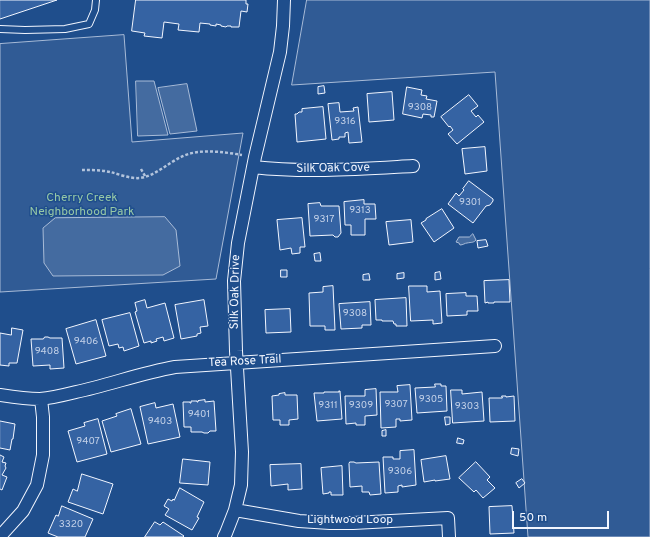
<!DOCTYPE html>
<html>
<head>
<meta charset="utf-8">
<style>
	body { margin:0 }
	#map { position:relative; width:650px; height:537px; overflow:hidden; background:#1f4e8c; font-family:Overpass,sans-serif }
	canvas { display:block }
	.scale { position:absolute; left:512px; top:511px; width:97px; height:18px; box-sizing:border-box; border:2px solid #f2f6ff; border-top:0; padding-left:5px; font-size:12px; line-height:14px; white-space:nowrap; color:#f2f6ff; -webkit-text-stroke:3px #1f4e8c; paint-order:stroke }
</style>
</head>
<body>
<div id="map">
<canvas width="650" height="537"></canvas>
<div class="scale">50 m</div>
</div>
<script>
const context = document.querySelector('canvas').getContext('2d');
context.lineJoin = 'round';
function paint(path, color) { context.fillStyle = color; context.fill(path, 'evenodd'); }
function strokePath(path, color, width, dash) { context.strokeStyle = color; context.lineWidth = width; context.lineCap = dash ? 'butt' : 'round'; context.setLineDash(dash || []); context.stroke(path); }
function drawText(font, color, halo, rows, align = 'center') {
  context.font = font + ' Overpass,sans-serif'; context.lineWidth = 3; context.setLineDash([]); context.textBaseline = 'middle'; context.strokeStyle = halo; context.fillStyle = color; for (const [text, x, y, turn = 0] of rows) {
    context.save(); context.translate(x, y); context.rotate((+turn || 0) * Math.PI / 180); context.textAlign = isNaN(turn) ? turn : align; if (halo) context.strokeText(text, 0, 0); context.fillText(text, 0, 0); context.restore();
  }
}
const built = new Path2D(`
	M307,0h343v537h-122l-33,-465 -203,13z
	M124,35l8,107 111,-9 -27,146 -216,13v-248z`);
paint(built, '#305b95');
strokePath(built, '#a8bbd7', 1);
const water = new Path2D(`
	M136,81h18l14,54 -30,1z
	M187,84l10,47 -27,3 -12,-46z
	M165,217l11,13 4,36 -17,9 -110,1 -9,-13 -1,-35 12,-10z
	M473,234l3,6c-3,3 -4,2 -9,3 -2,0 -4,2 -7,2l-1,-2 -3,-1 3,-5h10z`);
paint(water, '#446ba0');
strokePath(water, '#a8bbd7', 1);
const building = new Path2D(`
	M0,0h57l-57,19z
	M136,0h110v4h2l-1,8 -6,-1 -2,16h-8v-1h-4l-1,1 -5,-1v-1l-5,-1v2l-6,-1v-1l-10,-1 -1,9 -21,-2 1,-6 -15,-2 -2,16 -18,-2 1,-3 -13,-2z
	M324,86l1,7 -7,1v-7z
	M407,87l15,3 -1,5 6,1 -1,3 11,2 -3,16h-3v-2l-8,-1 -1,4 -19,-4z
	M392,92l2,28 -25,2 -2,-28z
	M469,95l9,11 -7,5 5,6 2,-2 6,7 -27,22 -9,-10 5,-4 -3,-4 -1,1 -8,-10z
	M339,103l1,9 14,-1 -1,-3 5,-1 4,35 -13,1 -1,-11 -3,1v4h-6v2l-7,1 -4,-36z
	M323,107l3,32 -29,3 -2,-28h2l2,-2h3v-3z
	M485,147l2,24 -22,3 -3,-25z
	M469,181l24,18v2l-3,4 -4,1 -13,17 -25,-19 8,-11 3,3 5,-6 -1,-1z
	M364,200v4h11l1,15h-11v16h-14v-10h-6l-1,-23z
	M320,203l1,3h18l2,27 -3,4h-3l-2,-2 -23,1 -2,-32z
	M442,209l12,19 -20,14 -13,-19 5,-3v-1z
	M302,218l3,29h-5v6l-8,1 -1,-6 -11,2 -3,-30z
	M411,220l2,22 -24,3 -3,-23z
	M486,240l2,6 -10,2 -1,-7z
	M320,253l1,8h-6l-1,-7z
	M281,270h6v7h-6z
	M440,272l1,7 -6,1v-7z
	M404,273v5l-7,1v-5z
	M369,274l1,6h-7v-5z
	M509,280l1,22h-16v1h-6v-1l-3,1 -1,-22z
	M333,286l2,44h-10v-4h-15l-1,-33 14,-1v-5z
	M409,286h18v6l13,-1 2,32 -9,1v-4l-22,1z
	M466,293v3h11l1,15h-11v4l-20,1 -1,-22z
	M406,298l1,28h-11v-2h-2l-1,-3h-11v-1h-6l-1,-20z
	M145,300l2,8 18,-5 9,35 -10,3 -1,-4 -7,2 1,2 -6,2v-2l-7,2 -9,-31 2,-1 -2,-8z
	M204,300l4,26 -8,1 1,6 -4,1v2l-16,3 -6,-34z
	M370,302l1,23h-9v3l-21,1 -2,-25z
	M290,309l1,23 -25,1 -1,-23z
	M130,313l9,33 -15,5 -1,-4 -4,1 -1,-4 -9,2 -7,-26z
	M96,320l10,36 -30,8 -10,-35z
	M12,328l11,2 -6,33h-8v3l-9,-1v-32l11,2z
	M45,337h3l2,1h12l2,30 -14,1v-4l-17,1 -2,-27h12z
	M435,384h6v2h5l1,25 -30,2 -2,-25 20,-1z
	M410,385l2,35 -12,1v-2h-4v8l-15,1 -1,-36h18l-1,-6z
	M376,389l1,26 -12,1v9h-9v-2l-10,1 -1,-28h20v-6z
	M451,390h11v4l20,-2 2,29 -31,2z
	M339,391h1l2,28 -25,2 -3,-28h10v-1h15z
	M285,393v2h12l1,24 -9,1v5h-9v-5h-7l-1,-24 7,-1v-1z
	M502,396h4v1l8,-1 1,25 -25,1 -1,-24h13z
	M205,400v2l9,-1 2,30h-6l-2,2h-4l-2,-1h-11v-5h-7l-1,-25h7v1h1v-2h6v1h1v-1z
	M155,403l1,5 17,-4 7,33 -32,7 -8,-37z
	M131,409l10,35 -30,8 -9,-31 15,-5 -1,-2z
	M445,417h5v7l-4,1z
	M98,419l9,35 -30,8 -9,-31 17,-5 -1,-3z
	M0,421l15,3 -2,15h-1l-2,11 -10,-2z
	M386,430v6h-4v-5z
	M458,438l6,2 -1,4 -6,-1z
	M512,448l7,1 -1,7 -7,-2z
	M414,450l2,35 -14,2v-2l-4,1v6l-13,1 -2,-36h10v2h7v-8z
	M0,455l4,2 -2,5 4,1 -1,3 1,2 -4,7 5,2 -5,13 -2,-1z
	M446,456l4,23 -15,2v-1l-11,2 -3,-22z
	M183,459l27,3 -2,23 -28,-2z
	M350,462h4l2,1 23,-1 2,32 -11,1 -1,-3h-7v-6l-12,1 -1,-23z
	M476,462l14,15 -3,3 8,8 -12,10 -7,-8 -2,2 -15,-14z
	M301,464l1,25 -14,1v-6l-17,2 -1,-21z
	M342,466l1,29h-12v-3h-2v1l-6,1 -2,-26z
	M82,474l31,10 -10,30 -35,-12 5,-13 4,2z
	M522,479l3,4 -6,5 -3,-5z
	M180,488l24,14 -7,15 2,1 -7,12 -27,-15 4,-6 -5,-3 4,-7 4,2 1,-2 1,1z
	M62,506l31,13 -8,18h-27l-10,-4 8,-18 2,1z
	M512,506l2,27 -24,1 -1,-27z
	M155,522l5,3 3,-3 21,14 -1,1h-38z`);
paint(building, '#3563a3');
strokePath(building, '#f2f6ff', 1);
const service = new Path2D(`
	M0,29l25,1 40,-1 24,-5 6,-14 1,-10`);
const minor = new Path2D(`
	M253,167c53,6 106,2 160,-1
	M0,395c13,2 26,4 40,4 12,-1 24,-4 36,-7 33,-7 65,-19 99,-25l320,-21
	M235,510l64,11 31,2h23l95,-5 1,19
	M0,535l3,-2 20,-22 14,-26 6,-30v-38l-2,-18
	M224,537l2,-4 9,-23 6,-25 1,-33 -6,-101 -2,-70 4,-38 17,-86 25,-105 3,-26 1,-26`);
strokePath(service, '#f2f6ff', 8);
strokePath(minor, '#f2f6ff', 14);
strokePath(new Path2D(`
	M141,169l4,7
	M82,170c9,0 19,0 28,2 9,2 20,7 30,6 15,-2 28,-15 41,-21 17,-9 43,-5 61,-2`), '#b3c4dc', 2.5, [3, 2]);
strokePath(service, '#1f4e8c', 6);
strokePath(minor, '#1f4e8c', 12);
drawText('10px', '#c3d1e8', null, [
	["9308",420,108],
	["9316",345,122],
	["9301",470,203],
	["9313",360,211],
	["9317",324,220],
	["9308",355,314],
	["9406",86,342],
	["9408",47,352],
	["9305",431,400],
	["9307",396,405],
	["9311",328,406],
	["9309",361,406],
	["9303",467,407],
	["9401",199,415],
	["9403",160,422],
	["9407",88,442],
	["9306",400,472],
	["3320",71,525]
]);
drawText('12px', '#f2f6ff', '#1f4e8c', [
	["Silk Oak Cove",333,169,-1],
	["Silk Oak Drive",236,292,-89],
	["Tea Rose Trail",245,362,-3],
	["Lightwood Loop",350,521]
]);
drawText('12px', '#97c8a6', '#1f4e8c', [
	["Cherry Creek",82,199],
	["Neighborhood Park",82,213]
]);
</script>
</body>
</html>
